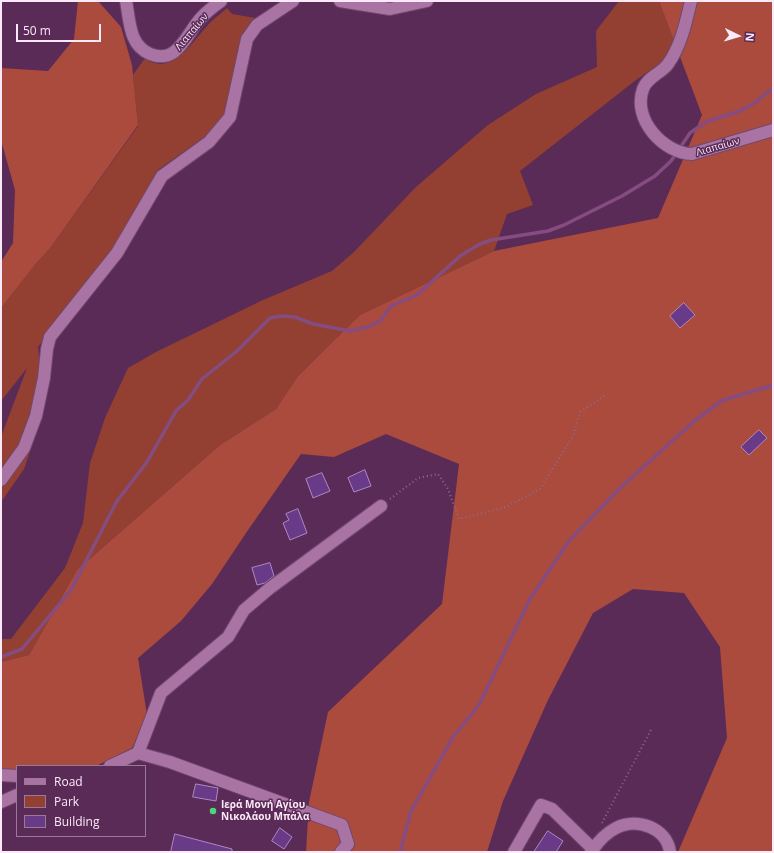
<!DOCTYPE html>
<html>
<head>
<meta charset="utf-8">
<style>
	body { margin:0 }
	#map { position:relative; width:774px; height:853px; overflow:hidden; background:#5b2b57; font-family:"Open Sans",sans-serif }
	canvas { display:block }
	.frame { position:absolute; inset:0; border:2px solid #fbe9f9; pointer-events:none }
	.legend { position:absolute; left:16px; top:765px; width:130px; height:72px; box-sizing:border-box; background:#5b2b57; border:1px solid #9b7798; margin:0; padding:5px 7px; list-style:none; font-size:12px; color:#fbe9f9 }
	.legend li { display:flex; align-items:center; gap:8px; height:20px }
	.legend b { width:20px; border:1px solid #9b7798 }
	.north { position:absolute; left:718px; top:16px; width:40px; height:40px; -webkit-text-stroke:3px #5b2b57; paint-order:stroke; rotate:95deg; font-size:11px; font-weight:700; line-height:16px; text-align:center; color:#fbe9f9 }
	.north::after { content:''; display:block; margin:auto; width:14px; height:18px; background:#fbe9f9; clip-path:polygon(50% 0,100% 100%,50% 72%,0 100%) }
	.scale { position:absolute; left:16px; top:24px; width:85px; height:18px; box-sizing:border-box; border:2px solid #fbe9f9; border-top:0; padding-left:5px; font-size:12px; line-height:14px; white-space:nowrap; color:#fbe9f9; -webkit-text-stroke:3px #5b2b57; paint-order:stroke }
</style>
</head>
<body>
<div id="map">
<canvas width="774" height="853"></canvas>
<div class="frame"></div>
<ul class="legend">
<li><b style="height:5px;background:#a973a3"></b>Road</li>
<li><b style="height:11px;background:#934033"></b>Park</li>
<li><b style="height:11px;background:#693a87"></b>Building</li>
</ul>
<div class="north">N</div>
<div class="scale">50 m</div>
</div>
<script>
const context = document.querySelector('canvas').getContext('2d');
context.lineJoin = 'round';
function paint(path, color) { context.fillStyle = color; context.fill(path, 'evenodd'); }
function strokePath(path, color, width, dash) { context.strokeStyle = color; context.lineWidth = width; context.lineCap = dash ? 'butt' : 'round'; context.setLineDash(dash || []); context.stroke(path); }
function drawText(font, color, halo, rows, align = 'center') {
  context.font = font + ' "Open Sans",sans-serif'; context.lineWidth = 3; context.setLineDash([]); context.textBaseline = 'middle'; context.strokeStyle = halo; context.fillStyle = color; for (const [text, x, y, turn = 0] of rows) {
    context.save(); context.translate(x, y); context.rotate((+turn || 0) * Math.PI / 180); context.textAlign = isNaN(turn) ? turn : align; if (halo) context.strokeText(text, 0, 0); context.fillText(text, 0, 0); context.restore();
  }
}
paint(new Path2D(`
	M619,1h40l16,42 -10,17 -29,20 -116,91 13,34 -26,9 -13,37 -134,64 -62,61 -22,33 -56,36 -143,125 -48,85 -28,7v-23h10l54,-71 18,-45 7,-60 15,-45 23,-50 28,-16 107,-52 69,-29 22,-19 62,-65 72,-62 48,-31 61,-27 -1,-36z
	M227,8l5,6 23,4 -12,15 -17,83 -19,19 -48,34 -46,81 -75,97 6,63 -20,59 -23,33v-65l26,-69 -26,33v-93l33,-42 17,-19 87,-121 -5,-51 12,-17c26,20 47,-16 63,-33 5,-6 13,-11 19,-17z`), '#934033');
paint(new Path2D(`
	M78,1h20l23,26 11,38 6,60 -87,122 -17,19 -33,42v-46l12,-19 2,-53 -14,-50v-72l47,3 26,-32z
	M659,1h114v851h-95l49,-114 -7,-91 -36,-54 -51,-4 -40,24 -45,87 -45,101 -16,51h-181l3,-50 19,-90 114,-108 17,-140 -73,-30 -52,23 -33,-3 -55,79 -34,51 -31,37 -43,37 9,57 -15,33 -36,18h-79v5h-16v-109l28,-7 48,-85 143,-125 56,-36 22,-33 62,-61 134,-64 164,-33 44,-103z`), '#ab4b3d');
strokePath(new Path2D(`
	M1,657l21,-8 49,-59 46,-89 30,-39 29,-51 12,-11 14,-21 35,-28 33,-33 11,-2 14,1 18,7 37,7 18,-4 12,-6 11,-15 26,-11 43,-39 20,-12 11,-4 57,-9 16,-6 58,-29 33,-20 16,-15 19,-28 16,-11 34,-11 16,-9 9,-8 8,-5
	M400,852l11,-41 42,-74 26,-32 51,-106 39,-58 50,-52 73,-66 29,-22 52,-16`), '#854c81', 3.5);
const building = new Path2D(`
	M684,303l11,12 -15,13 -10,-12z
	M759,430l8,8 -18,17 -8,-8z
	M365,470l6,16 -17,6 -6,-14z
	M322,473l8,18 -17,7 -7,-19z
	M298,509l9,24 -17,7 -7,-17 6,-3 -3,-6z
	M270,563l4,13 -9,7 -8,2 -5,-17z
	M196,784l22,4 -2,13 -23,-4z
	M280,828l12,9 -8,12 -12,-8z
	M548,831l15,10 -7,11h-22z
	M175,834l57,15v3h-61z`);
paint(building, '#693a87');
strokePath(building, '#ac89c5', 1);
const minor = new Path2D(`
	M126,1c4,21 3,44 24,53 27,11 36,-19 50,-35 6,-7 14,-13 21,-18
	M340,1l50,8 37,-8
	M691,1c-5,21 -10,45 -23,63 -6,9 -21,13 -25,25 -11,30 20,64 49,65l81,-24
	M1,480l23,-32 12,-32 8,-38 3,-29 3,-12 67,-84 45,-77 47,-34 21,-25 17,-78 10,-14 36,-24
	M138,753l23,-60 67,-56 16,-27 26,-22 111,-82
	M110,766l28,-13 32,9 172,63 6,19 -7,8
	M1,775l16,1
	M1,802l16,-7
	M514,852l27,-47 11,4 41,40
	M591,852c6,-9 15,-19 25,-24 21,-11 51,0 54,24`);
strokePath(minor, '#70486d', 14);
strokePath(new Path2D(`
	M390,499l28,-21 20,-4 10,15 11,30 47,-12 34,-18 33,-53 7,-24 27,-18
	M602,823l50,-95`), '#90698c', 2, [1, 3]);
strokePath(minor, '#a973a3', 12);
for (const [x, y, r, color] of [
	[213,811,4,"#4ad778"]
]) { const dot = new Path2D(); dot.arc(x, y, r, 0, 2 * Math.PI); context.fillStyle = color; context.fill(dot); strokePath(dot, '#5b2b57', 1.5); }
drawText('10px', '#fbe9f9', '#5b2b57', [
	["Λιαπαίων",192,32,-50],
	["Λιαπαίων",718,147,-16]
]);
drawText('bold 10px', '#fbe9f9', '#5b2b57', [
	["Ιερά Μονή Αγίου",221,805],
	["Νικολάου Μπάλα",221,817]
], 'left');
</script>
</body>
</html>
